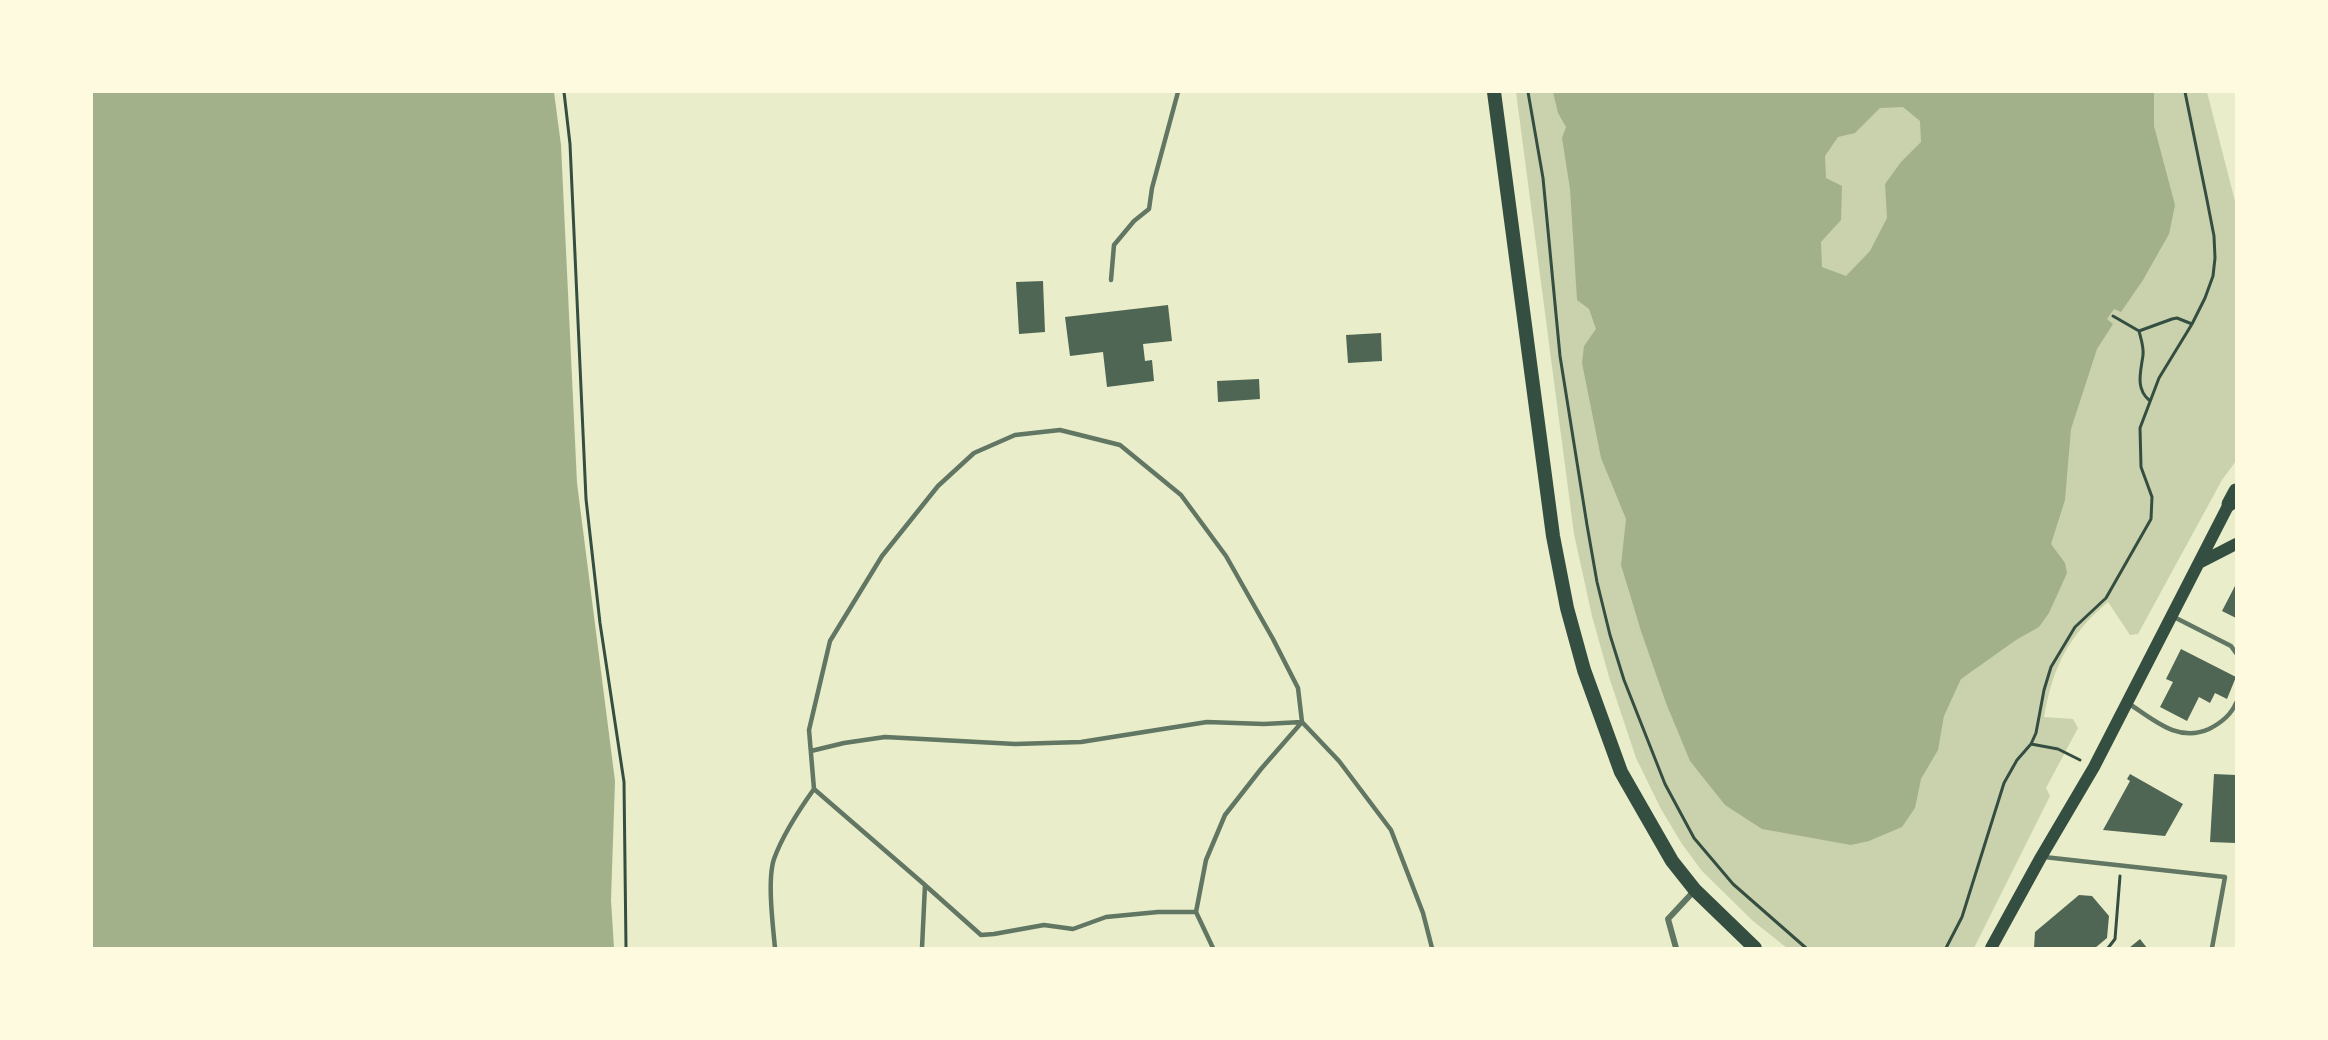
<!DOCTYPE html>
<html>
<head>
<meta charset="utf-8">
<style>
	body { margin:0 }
	#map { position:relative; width:2328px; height:1040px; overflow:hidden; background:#e9edc9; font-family:Raleway,sans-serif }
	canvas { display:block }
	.frame { position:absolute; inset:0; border:93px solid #fefae0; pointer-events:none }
</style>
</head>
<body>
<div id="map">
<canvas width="2328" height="1040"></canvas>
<div class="frame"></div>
</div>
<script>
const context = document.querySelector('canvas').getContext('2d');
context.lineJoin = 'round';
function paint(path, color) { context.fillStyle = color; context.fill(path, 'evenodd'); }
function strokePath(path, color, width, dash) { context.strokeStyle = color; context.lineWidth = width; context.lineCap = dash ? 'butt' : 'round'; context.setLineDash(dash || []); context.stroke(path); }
paint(new Path2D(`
	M1516,92h691l29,113v256l-14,19 -84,154 -8,1 -22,-33c-40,34 -55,64 -64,115l29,2 5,9 -32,60 4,8 -76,152h-187l-34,-27 -51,-50 -20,-27 -21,-35 -25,-51 -27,-81 -17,-61 -18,-82z`), '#cad2ad');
paint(new Path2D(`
	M92,92h462l7,53 16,338 38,298 -4,119 3,48h-522z
	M1553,92h601v34l21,79 -6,29 -26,46 -22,32 -7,-3 -7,10 6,5 -16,25 -26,80 -6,71 -14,44 14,19 2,10 -18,40 -10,14 -23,13 -55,39 -17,37 -6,34 -17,29 -6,29 -13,19 -33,14 -18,4 -89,-16 -37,-24 -35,-44 -24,-58 -25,-72 -20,-66 5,-46 -25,-61 -19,-95 2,-17 12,-17 -7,-20 -12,-9 -7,-111 -8,-51 4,-11 -8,-14zM1903,107l17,14 1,21 -20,20 -16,22 2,34 -17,33 -24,25 -24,-9 -1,-25 20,-22 1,-34 -16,-8 -1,-22 13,-19 17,-4 25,-25z`), '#a3b18a');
paint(new Path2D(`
	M1043,281l2,51 -26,2 -3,-52z
	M1168,305l4,36 -29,3 2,17 7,-1 2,21 -47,6 -4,-35 -33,4 -5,-39z
	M1381,333l1,28 -34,2 -2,-28z
	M1259,379l1,20 -42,3 -1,-21z
	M2236,584v34l-14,-7z
	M2181,649l55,28 -9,22 -12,-6 -5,10 -11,-6 -12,24 -27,-14 13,-25 -7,-3z
	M2130,774l53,30 -18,32 -62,-6 27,-49 -3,-2z
	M2214,774l22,1v68l-26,-1z
	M2079,895l13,1 17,20 -2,22 -12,10h-61l1,-16z
	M2140,939l7,9h-18z`), '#4f6655');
strokePath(new Path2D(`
	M564,92l6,52 16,355 14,124 24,159 2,166
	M1528,92l15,86 17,178 27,169 10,57 13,53 14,45 41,104 29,54 39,46 73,64
	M2113,316l26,15c2,8 5,16 4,24 -2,16 -8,33 6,45
	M2139,331l33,-12 5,-1 15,6
	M2031,744l27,5 22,11
	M1946,948l16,-31 42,-134 13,-23 14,-16 5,-11 8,-43 7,-23 24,-40 31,-29 45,-79 1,-22 -11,-30 -1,-39 19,-50 33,-54 13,-26 8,-22 2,-18 -1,-22 -7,-36 -22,-108
	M2108,948l7,-9 5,-63`), '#344e41', 3);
strokePath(new Path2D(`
	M1111,280l3,-35 20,-24 15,-12 3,-21 26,-96
	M2172,616l59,30 5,7
	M2128,703c26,17 50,40 81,26 12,-6 22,-14 27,-26
	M811,751l33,-8 41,-6 130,7 66,-2 126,-20 57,2 38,-2 -41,47 -36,46 -19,45 -10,52
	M2044,857l181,20 -13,71
	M926,886l55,49 13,-1 50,-9 29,4 33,-12 52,-5h38l17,36
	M775,948c-2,-22 -8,-68 -1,-89 9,-25 25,-49 40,-70
	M922,948l3,-63 -111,-96 -5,-59 21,-89 52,-85 56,-70 36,-33 41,-18 45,-5 60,15 61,50 45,61 47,83 25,49 4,34 37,39 52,69 32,83 9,35`), '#617663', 4.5);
strokePath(new Path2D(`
	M1676,948l-8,-29 27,-29`), '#617663', 6);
strokePath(new Path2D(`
	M2199,563l37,-19
	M1991,948l50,-91 53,-90 135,-263 7,-1`), '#344e41', 12);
strokePath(new Path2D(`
	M1494,92l59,444 14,72 17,62 37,102 51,89 23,29 60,58`), '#344e41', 14);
strokePath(new Path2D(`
	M2229,504l7,-13`), '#344e41', 15);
</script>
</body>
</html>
